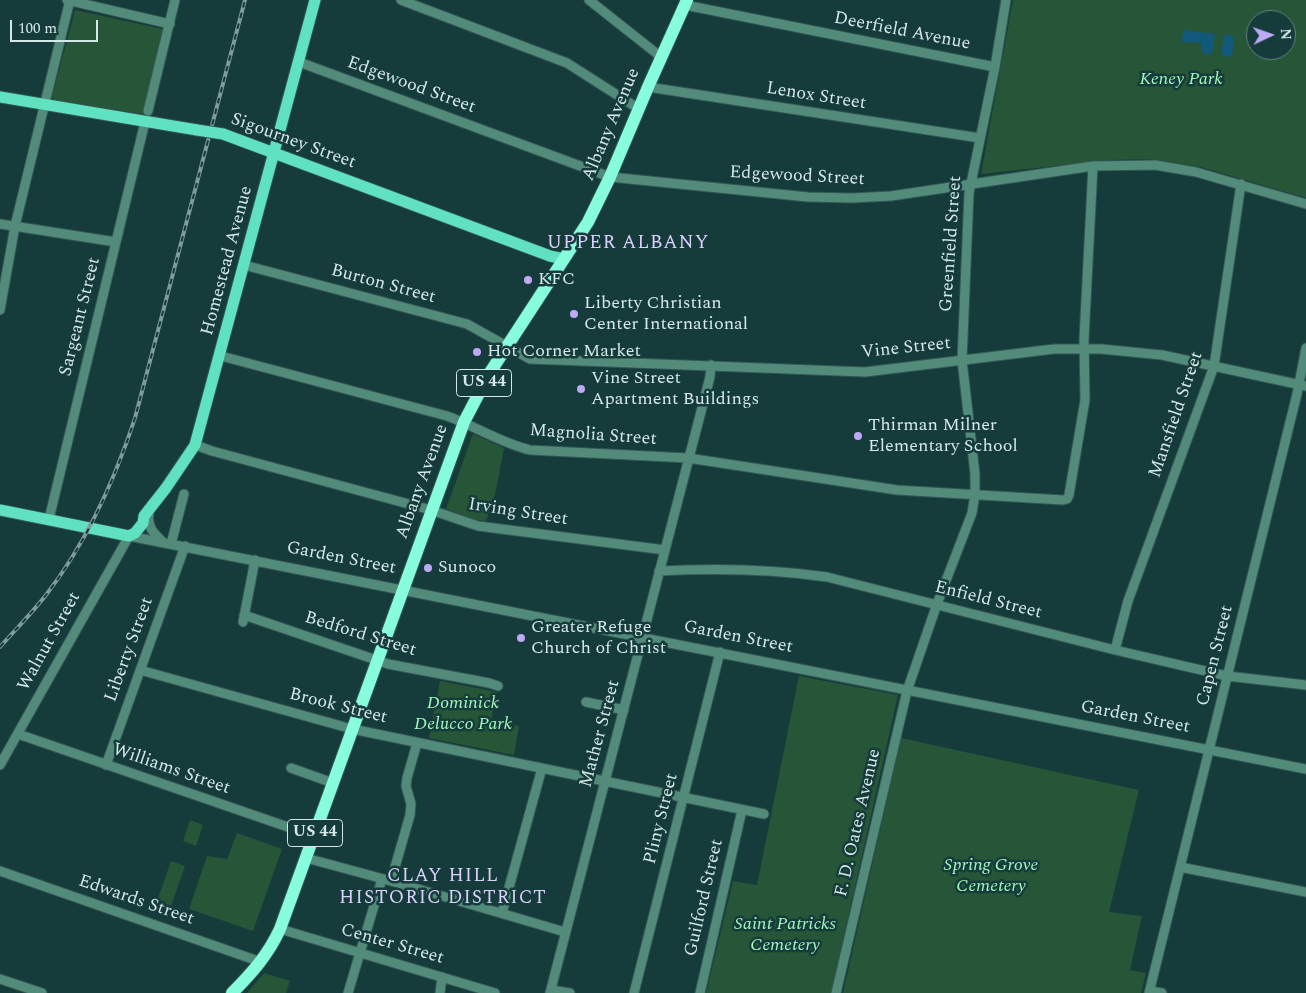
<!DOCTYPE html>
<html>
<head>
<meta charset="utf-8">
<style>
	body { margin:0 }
	#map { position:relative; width:1306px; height:993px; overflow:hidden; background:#153b3b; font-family:Spectral,serif }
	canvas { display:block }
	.north { position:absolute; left:1246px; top:10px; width:50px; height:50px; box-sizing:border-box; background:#153b3b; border:1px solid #618080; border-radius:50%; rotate:87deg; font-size:14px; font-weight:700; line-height:20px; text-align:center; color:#d4e8e7 }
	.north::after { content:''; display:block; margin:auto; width:18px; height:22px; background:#bda9f5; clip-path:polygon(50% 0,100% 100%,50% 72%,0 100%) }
	.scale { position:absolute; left:10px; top:20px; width:88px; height:22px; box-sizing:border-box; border:2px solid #d4e8e7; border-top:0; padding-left:6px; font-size:15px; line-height:18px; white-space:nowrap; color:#d4e8e7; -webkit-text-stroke:4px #153b3b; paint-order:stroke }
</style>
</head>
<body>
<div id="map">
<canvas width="1306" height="993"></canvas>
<div class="north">N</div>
<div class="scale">100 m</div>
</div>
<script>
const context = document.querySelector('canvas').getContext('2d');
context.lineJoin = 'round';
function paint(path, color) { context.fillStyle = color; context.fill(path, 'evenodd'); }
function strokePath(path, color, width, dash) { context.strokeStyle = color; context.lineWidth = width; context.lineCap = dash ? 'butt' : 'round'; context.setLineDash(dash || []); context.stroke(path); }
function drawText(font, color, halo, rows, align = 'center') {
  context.font = font + ' Spectral,serif'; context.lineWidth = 5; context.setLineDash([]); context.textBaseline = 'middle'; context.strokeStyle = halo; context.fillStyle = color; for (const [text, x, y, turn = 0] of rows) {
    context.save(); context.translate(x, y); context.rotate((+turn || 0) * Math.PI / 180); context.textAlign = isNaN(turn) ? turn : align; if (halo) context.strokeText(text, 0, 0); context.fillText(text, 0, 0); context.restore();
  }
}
paint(new Path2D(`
	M1013,0h293v198l-105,-31 -51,-8 -40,1 -129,14zM1256,20h30v30h-30z
	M75,10l88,19 -20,85 -88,-13 -3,-4z
	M473,434l31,14 -9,47 -9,26 -10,-1 -30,-11z
	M799,676l99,19 -67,298h-125l27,-112 24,4z
	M440,681l57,11 -6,29 28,5 -5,29 -85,-17z
	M901,738l238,52 -30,122 33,4 -12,54 16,3 -5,20h-298z
	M190,820l13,5 -7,21 -13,-5z
	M237,833l45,16 -29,82 -64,-22 18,-53 20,3z
	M171,861l14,5 -15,43 -14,-5z
	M264,973l26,8 -4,12h-39z`), '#265637');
paint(new Path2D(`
	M1183,30l32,4 -3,20 -11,-1 1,-10 -20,-1z
	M1224,35l10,1 -2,21 -11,-2z`), '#10597b');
const minor = new Path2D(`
	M67,0l103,24
	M401,0l166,63 72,46
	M589,0l72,57
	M685,5l310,62
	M299,62l311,115 198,20 44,1 39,-2 202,-30 62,-1 41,7 110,32
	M648,87l332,51
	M148,111l27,-111
	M0,224l116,18
	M244,265l223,59 63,35 335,13 189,-23h47l61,6 144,31
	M0,310l15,-84 55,-226
	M221,356l226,60c28,10 54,27 83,34l158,8 209,32 166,10 4,-1 2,-4 16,-95 -1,-61 9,-173
	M195,445l17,6 219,59 47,16 187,24
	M149,514c-2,12 4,19 13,27
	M49,519l96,-397
	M171,544l13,-50
	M659,571c57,-3 112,-2 168,6l288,73 112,26 79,9
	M244,615l144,49 101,19 9,3
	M243,622l12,-62
	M1115,650l13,-49 86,-235 27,-182
	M140,670l212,59 412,85
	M586,702l38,8
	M18,734l296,102
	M0,765l129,-229 1177,233
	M106,765l79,-219
	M291,768l42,15
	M306,858l85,23 174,51
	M1180,867l126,25
	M0,871l261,91
	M391,881l19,-66 1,-11 -5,-18 1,-8 10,-35
	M502,913l40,-145
	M280,929l215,64
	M0,979l42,14
	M551,990l19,3
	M1150,991l12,2
	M348,993l34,-114
	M440,993l2,-16
	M550,993l160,-616 1,-12
	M634,993l86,-341
	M700,993l42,-183
	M836,993l71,-302 30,-87 35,-91 3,-19v-20l-13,-114 7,-167 26,-126 11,-67
	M1149,993l148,-599 9,-46`);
const major = new Path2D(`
	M0,97l197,33
	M223,134l327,122 14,3
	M0,510l129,26
	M129,536l6,-3 8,-10 1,-7 22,-28 29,-43 120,-445`);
const highway = new Path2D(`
	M232,993c20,-20 36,-38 48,-64l184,-507 25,-48 99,-152 22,-45 38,-90 39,-87`);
strokePath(minor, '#345757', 11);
strokePath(major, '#345757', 13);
strokePath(highway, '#345757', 14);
strokePath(minor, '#528b7a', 9);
strokePath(major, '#60e1c0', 11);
strokePath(highway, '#88fddd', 12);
const rail = new Path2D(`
	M0,647c15,-17 32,-34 46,-52 41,-53 68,-113 89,-177l110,-418`);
strokePath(rail, '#7f9b9a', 4);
strokePath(rail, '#153b3b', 2, [5.5]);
const majorBridge = new Path2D(`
	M197,130l26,4`);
strokePath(majorBridge, '#345757', 13, []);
strokePath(majorBridge, '#60e1c0', 11);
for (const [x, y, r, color] of [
	[528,280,5,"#bda9f5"],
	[574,314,5,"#bda9f5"],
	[477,352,5,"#bda9f5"],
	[581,389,5,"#bda9f5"],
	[858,436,5,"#bda9f5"],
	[428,568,5,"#bda9f5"],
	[521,638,5,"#bda9f5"]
]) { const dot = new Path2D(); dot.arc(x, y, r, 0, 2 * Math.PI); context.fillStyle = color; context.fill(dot); strokePath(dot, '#153b3b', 2); }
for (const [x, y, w] of [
	[484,383,55],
	[315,833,55]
]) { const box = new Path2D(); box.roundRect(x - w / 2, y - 13.5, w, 27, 4); context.fillStyle = '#153b3b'; context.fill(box); strokePath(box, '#d4e8e7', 1); }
drawText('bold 16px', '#d4e8e7', null, [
	["US 44",484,383],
	["US 44",315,833]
]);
drawText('18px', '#d4e8e7', '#153b3b', [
	["Deerfield Avenue",902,32,11],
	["Edgewood Street",411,86,20],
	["Lenox Street",816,97,9],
	["Albany Avenue",612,125,-67],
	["Sigourney Street",293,142,20],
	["Edgewood Street",797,177,3],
	["Greenfield Street",952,244,-86],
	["Homestead Avenue",228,261,-75],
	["Burton Street",383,285,15],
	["Sargeant Street",81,317,-76],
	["Vine Street",906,349,-6],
	["Mansfield Street",1177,415,-71],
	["Magnolia Street",593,436,4],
	["Albany Avenue",423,482,-70],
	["Irving Street",518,513,9],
	["Garden Street",341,559,11],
	["Enfield Street",988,601,14],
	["Bedford Street",360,635,17],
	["Garden Street",738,638,11],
	["Walnut Street",50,642,-61],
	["Liberty Street",130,650,-70],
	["Capen Street",1216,656,-76],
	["Brook Street",338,707,14],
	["Garden Street",1135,718,11],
	["Mather Street",601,734,-75],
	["Williams Street",171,770,19],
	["Pliny Street",662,819,-76],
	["F. D. Oates Avenue",859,823,-77],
	["Guilford Street",705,898,-77],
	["Edwards Street",136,901,19],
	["Center Street",392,945,16]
]);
drawText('italic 18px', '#a3f8bd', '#153b3b', [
	["Keney Park",1181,80],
	["Dominick",463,704],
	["Delucco Park",463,725],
	["Spring Grove",991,866],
	["Cemetery",991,887],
	["Saint Patricks",785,925],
	["Cemetery",785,946]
]);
drawText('18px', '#d4e8e7', '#153b3b', [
	["KFC",538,280],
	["Liberty Christian",584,304],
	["Center International",584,325],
	["Hot Corner Market",487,352],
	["Vine Street",591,379],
	["Apartment Buildings",591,400],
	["Thirman Milner",868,426],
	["Elementary School",868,447],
	["Sunoco",438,568],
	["Greater Refuge",531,628],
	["Church of Christ",531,649]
], 'left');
context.letterSpacing = '1px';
drawText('19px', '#dad0fc', '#153b3b', [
	["UPPER ALBANY",628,244],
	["CLAY HILL",443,877],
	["HISTORIC DISTRICT",443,899]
]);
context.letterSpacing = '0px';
</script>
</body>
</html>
